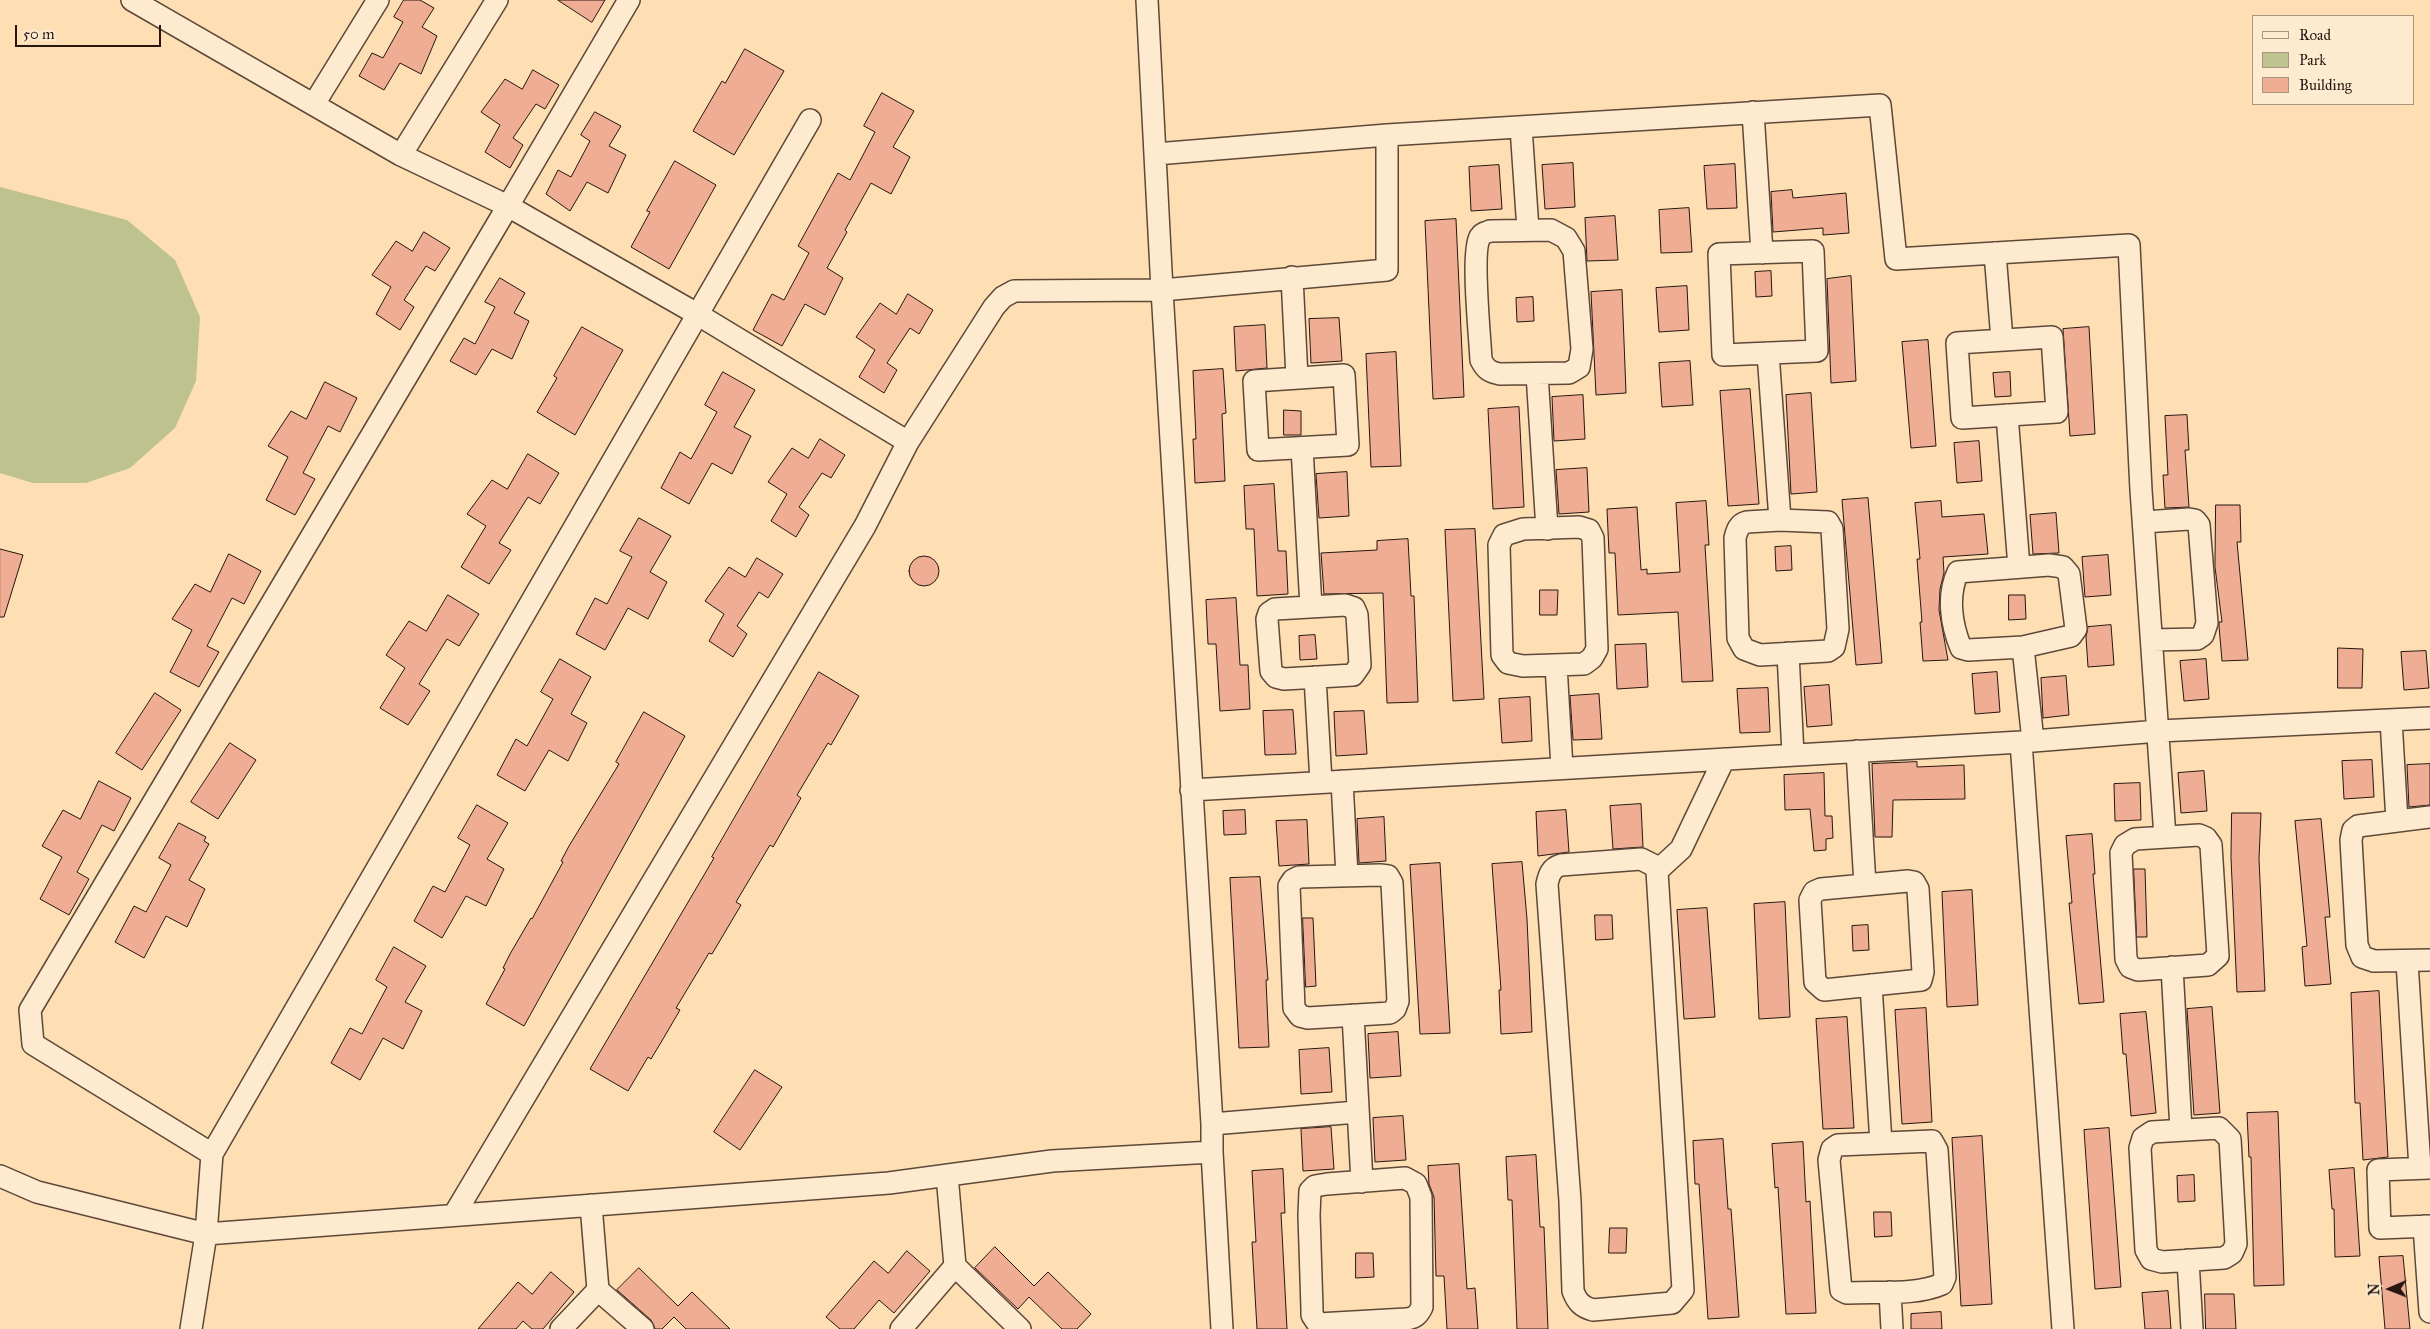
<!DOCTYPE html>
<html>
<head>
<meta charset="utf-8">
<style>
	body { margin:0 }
	#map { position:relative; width:2430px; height:1329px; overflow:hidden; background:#fedeb3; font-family:"IM FELL Great Primer",serif }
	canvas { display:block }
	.legend { position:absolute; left:2252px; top:15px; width:162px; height:90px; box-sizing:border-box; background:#feeace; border:1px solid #a89582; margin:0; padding:6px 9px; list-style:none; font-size:15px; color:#271610 }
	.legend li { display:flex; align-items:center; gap:10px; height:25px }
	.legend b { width:25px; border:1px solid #a89582 }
	.north { position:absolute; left:2365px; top:1264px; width:50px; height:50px; -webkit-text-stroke:4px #feeace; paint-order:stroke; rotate:269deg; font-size:14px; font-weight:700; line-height:20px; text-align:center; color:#271610 }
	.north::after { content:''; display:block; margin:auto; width:18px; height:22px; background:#271610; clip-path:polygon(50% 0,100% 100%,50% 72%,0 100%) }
	.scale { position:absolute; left:15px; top:25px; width:146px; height:22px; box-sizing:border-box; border:2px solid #271610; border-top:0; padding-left:6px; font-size:15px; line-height:18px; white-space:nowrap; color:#271610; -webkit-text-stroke:4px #feeace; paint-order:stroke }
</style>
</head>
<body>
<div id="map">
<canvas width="2430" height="1329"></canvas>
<ul class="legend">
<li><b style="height:6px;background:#feeace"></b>Road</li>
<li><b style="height:14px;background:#bdc28e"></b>Park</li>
<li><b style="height:14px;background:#efad94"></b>Building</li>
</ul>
<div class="north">N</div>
<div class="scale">50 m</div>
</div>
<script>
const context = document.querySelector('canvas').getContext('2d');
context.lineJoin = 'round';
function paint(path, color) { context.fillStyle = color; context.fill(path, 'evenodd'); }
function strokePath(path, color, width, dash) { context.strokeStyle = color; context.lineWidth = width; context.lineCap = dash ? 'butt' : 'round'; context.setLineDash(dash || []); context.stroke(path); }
paint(new Path2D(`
	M0,187l127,33 48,40 25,57 -4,64 -21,47 -45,40 -44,15h-53l-33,-10z`), '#bdc28e');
const building = new Path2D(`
	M404,0h16l14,8 -12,19 15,9 -16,38 -21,-11 -16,27 -25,-14 13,-23 11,5 20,-36 -9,-5z
	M558,0h47l-13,22z
	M745,49l39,22 -50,84 -41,-24 29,-50 3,2z
	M533,70l26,15 -14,24 -9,-5 -23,34 10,7 -13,23 -25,-16 15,-27 -19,-13 24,-33 17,10z
	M882,93l32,18 -21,36 17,10 -19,37 -20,-11 -26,47 2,2 -20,36 16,10 -18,37 -20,-11 -23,42 -29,-16 19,-36 12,6 25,-47 -11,-7 40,-73 12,7 25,-48 -11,-6z
	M595,112l26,14 -12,20 17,9 -18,38 -21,-11 -17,29 -24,-17 12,-24 13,7 19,-36 -9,-6z
	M675,161l41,24 -47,84 -38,-22 19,-35 -3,-1z
	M1573,163l2,44 -30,2 -3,-44z
	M1735,164l2,44 -30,1 -3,-43z
	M1499,165l3,44 -31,2 -2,-44z
	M1792,190l1,8 53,-5 3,40 -26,2v-7l-50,4 -2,-40z
	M1689,208l3,44 -31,1 -2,-43z
	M1615,216l3,44 -31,1 -2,-43z
	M1456,219l8,178 -31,2 -8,-178z
	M424,232l26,16 -15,23 -9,-5 -22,34 10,7 -14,23 -24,-16 15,-27 -19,-12 24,-34 16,10z
	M1771,271l1,25 -16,1 -1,-25z
	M1851,276l5,105 -25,2 -4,-104z
	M500,278l25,15 -11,20 15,8 -17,38 -20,-10 -16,26 -26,-14 14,-23 11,6 20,-37 -10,-5z
	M1687,286l2,44 -30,2 -3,-44z
	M1622,290l4,103 -30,2 -5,-103z
	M908,294l25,16 -14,24 -9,-6 -23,35 10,7 -13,23 -25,-16 16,-27 -19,-13 24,-34 16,11z
	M1533,297l1,24 -17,1 -1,-24z
	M1339,318l3,43 -31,2 -2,-44z
	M1265,325l2,43 -31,3 -2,-44z
	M582,327l41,23 -48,85 -38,-23 20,-34 -3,-2z
	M2089,327l6,107 -25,2 -7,-107z
	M1928,340l8,106 -25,2 -9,-106z
	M1396,352l5,114 -30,1 -5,-113z
	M1690,361l3,44 -31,2 -3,-44z
	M1223,369l3,44 -4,1 3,67 -30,2 -2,-44h3l-3,-68z
	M723,372l32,18 -21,37 17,9 -19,38 -20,-11 -23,41 -28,-16 19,-36 11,7 26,-47 -12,-7z
	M2010,372l1,24 -16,1 -2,-24z
	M325,382l32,16 -17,34 -12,-6 -25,47 12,6 -20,36 -29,-15 22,-43 -20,-11 23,-35 15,8z
	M1750,389l9,115 -31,2 -8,-115z
	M1811,393l6,99 -26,2 -5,-99z
	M1583,395l2,44 -31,2 -2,-44z
	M1519,407l5,100 -31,2 -5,-100z
	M1284,410l17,1v24h-17z
	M2187,415l2,35h-4l4,57 -24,1 -2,-33h5l-3,-59z
	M820,439l25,16 -14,23 -9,-5 -23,34 10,8 -13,22 -25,-16 16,-27 -19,-12 24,-34 16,10z
	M1979,441l3,40 -25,2 -3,-40z
	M528,454l31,19 -19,31 -12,-7 -29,46 12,7 -22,34 -28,-17 25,-41 -19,-12 25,-34 15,9z
	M1587,468l2,44 -30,2 -3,-44z
	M1347,472l2,44 -30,2 -3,-44z
	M1274,484l4,67h8l2,43 -31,2 -3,-67h-8l-2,-43z
	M1868,498l14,165 -26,2 -14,-165z
	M1706,501l3,44h-4l8,136 -31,1 -4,-70 -60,3 -3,-62h-6l-2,-44 30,-2 4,63 6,-1v5l33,-2 -4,-69z
	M1941,501l1,16 42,-3 4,40 -45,3 1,16 -4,16 -1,21 9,50 -25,1 -3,-39h2l-5,-63h3l-5,-56z
	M2216,505h24l1,37h-4l11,118 -26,1 -3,-35v-4h3l-7,-55z
	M2056,513l3,40 -26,1 -3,-39z
	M639,518l32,18 -21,36 17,10 -19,37 -20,-11 -23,42 -29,-16 19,-36 12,6 25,-47 -12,-6z
	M1475,529l9,170 -31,2 -8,-171z
	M1408,539l3,57h3l4,106 -31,1 -4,-110 -59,1 -3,-41 56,-3v-9z
	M1791,546l1,24 -16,1 -1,-24z
	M0,549l23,6 -19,62h-4z
	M229,554l32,17 -17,33 -12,-6 -25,48 12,6 -20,35 -29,-15 22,-42 -20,-11 23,-35 15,8z
	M2108,555l3,40 -26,2 -3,-40z
	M909 571a15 15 0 1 1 30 0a15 15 0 1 1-30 0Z
	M757,558l26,16 -15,24 -9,-6 -22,34 10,8 -14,23 -24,-16 15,-27 -19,-13 24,-34 16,10z
	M1540,590h18l-1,25h-17z
	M448,595l31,19 -20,32 -12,-7 -28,45 11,7 -22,34 -28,-17 25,-40 -19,-13 23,-34 17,10z
	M2009,595h16l1,24 -17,1z
	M1236,598l4,67h8l2,44 -30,2 -4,-67h-8l-2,-44z
	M2111,625l3,40 -26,2 -2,-30 2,-10z
	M1315,635l2,24 -17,1 -1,-24z
	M1646,644l2,43 -31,2 -2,-44z
	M2338,648l25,1 -1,39h-24z
	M2426,651l3,37 -25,2 -3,-38z
	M560,659l31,18 -20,37 16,9 -19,38 -19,-11 -24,41 -28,-16 19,-36 11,7 26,-47 -12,-7z
	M2206,659l3,40 -25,2 -4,-40z
	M819,672l40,24 -28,49 -3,-2 -31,52 4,3 -28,49 -3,-2 -34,57 5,3 -29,49 -3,-1 -33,55 4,2 -17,29 -12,20 -3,-2 -20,34 -38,-22 124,-211 -2,-1z
	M1997,672l3,40 -25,2 -3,-40z
	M2066,676l3,39 -26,3 -2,-40z
	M1829,685l3,40 -25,2 -3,-40z
	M1768,688l2,44 -30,1 -3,-44z
	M155,693l26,17 -39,60 -26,-17z
	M1599,694l3,45 -29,1 -3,-44z
	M1530,697l2,44 -30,2 -3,-44z
	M1293,710l3,44 -31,1 -2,-44z
	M1364,711l3,43 -31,2 -2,-44z
	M644,712l41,24 -161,290 -38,-22 19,-35 -2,-1 7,-14 21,-36 1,1 31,-57 -2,-1 8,-15 50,-82 -3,-2z
	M230,743l26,17 -38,59 -27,-17z
	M2372,760l2,37 -30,2 -2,-38z
	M1917,762v5l47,-2 1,34 -72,1 -1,37h-17l-3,-73z
	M2430,764v41l-21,2 -2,-42z
	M2204,771l3,40 -26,2 -3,-40z
	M1824,773l1,43h7l1,22 -7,1v11l-12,1 -4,-42 -25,1 -1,-35z
	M99,781l32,17 -17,33 -12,-6 -25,47 12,7 -20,36 -29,-16 22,-42 -20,-11 21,-36 17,9z
	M2140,783l1,37 -26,1 -1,-37z
	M1641,804l2,43 -30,2 -3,-43z
	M477,805l31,18 -21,36 17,10 -18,37 -20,-10 -24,42 -28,-17 19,-35 12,6 25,-47 -12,-7z
	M1245,810l1,24 -22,1 -1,-24z
	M1566,810l3,42 -31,4 -2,-44z
	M2232,813h29l-2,46 6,132 -28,1 -6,-134z
	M1384,817l2,44 -27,2 -2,-44z
	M2321,819l9,98h-5l6,67 -26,2 -3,-39 5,-1 -12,-125z
	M1307,820l2,44 -30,2 -3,-45z
	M179,823l27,14 -2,4 5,3 -20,36 16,9 -18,38 -21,-11 -22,42 -29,-16 19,-36 12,6 25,-47 -12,-7z
	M2092,834l3,40h-2l11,128 -25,2 -10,-101h3l-6,-67z
	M1522,862l5,57 5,113 -31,2 -2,-44h2l-9,-126z
	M1440,863l10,170 -30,1 -10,-169z
	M2134,869h11l2,68h-10z
	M1260,877l8,103h-2l3,67 -30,1 -9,-170z
	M1972,890l6,115 -31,2 -5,-115z
	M1785,902l5,115 -31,2 -5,-115z
	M1707,908l8,109 -31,2 -7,-109z
	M1595,915h17l1,24 -17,1z
	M1303,918h10l3,68 -10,1z
	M1868,925l1,25 -16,1 -1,-25z
	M394,947l32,19 -21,36 17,9 -19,38 -20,-11 -23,42 -29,-17 19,-35 12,6 25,-47 -11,-7z
	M2379,991l9,166 -25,3 -3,-57h-5l-4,-110z
	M2212,1007l8,106 -26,2 -7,-106z
	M1926,1008l6,114 -30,2 -7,-114z
	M2146,1012l10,101 -25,3 -5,-62h-3l-3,-40z
	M1847,1017l7,111 -31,1 -7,-110z
	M1398,1032l3,44 -31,2 -2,-44z
	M1329,1048l3,44 -31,2 -2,-44z
	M755,1070l27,17 -42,63 -26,-18z
	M2278,1112l6,173 -30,1 -3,-129h-2l-2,-44z
	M1403,1116l3,44 -31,2 -2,-44z
	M1331,1127l3,42 -31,2 -2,-42z
	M2109,1128l12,159 -26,2 -11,-159z
	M1982,1136l10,168 -31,2 -9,-168z
	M1723,1139l5,70h3l8,108 -31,2 -9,-135h-4l-2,-43z
	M1803,1142l3,60 4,-1 6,112 -30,1 -8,-127 -3,1 -3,-44z
	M1536,1155l4,72h4l4,102h-31l-5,-129h-4l-2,-43z
	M1459,1164l8,125 8,-1 3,41h-31l-3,-53h-8l-2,-79 -5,-13 -1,-18z
	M2354,1168l6,88 -25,1 -1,-48h-2l-3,-39z
	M1283,1169l2,44h-4l6,116h-30l-5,-87h4l-4,-71z
	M2194,1175l1,26 -17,1 -1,-26z
	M1874,1212h17l1,24 -17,1z
	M1610,1228h17l-1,25h-17z
	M995,1247l39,39 14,-14 43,42 -14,15h-15l-33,-32 -11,12 -43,-41z
	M907,1251l23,20 -36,42 -15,-13 -25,29h-14l-14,-12 48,-56 14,12z
	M1356,1253h17l1,24 -18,1z
	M2403,1256l7,73h-25l-6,-72z
	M639,1268l39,38 14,-14 38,37h-44l-12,-12 -12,12h-7l-4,-9 -34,-30z
	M551,1272l23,20 -31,37h-11l-9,-8 -7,8h-38l40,-47 14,12z
	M2168,1291l3,38h-26l-3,-36z
	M2205,1294h29l2,35h-30z
	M1941,1312l1,17h-31v-15z`);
paint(building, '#efad94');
strokePath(building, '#271610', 1);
const street = new Path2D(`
	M132,0l269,155 107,51 121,-206
	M1147,0l15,290 50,834v28l10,177
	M314,104l64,-104
	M1753,112l9,141
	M810,120l-598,1034 -6,80 683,-51 163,-22 160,-9
	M1521,127l7,103
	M1156,154l231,-19
	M401,155l96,-155
	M1551,230l15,8 8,13 8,98 -3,18 -10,6 -69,1c-10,-2 -14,-4 -19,-14 -1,-23 -10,-108 -1,-123 3,-5 6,-4 10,-6z
	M1813,251l4,100 -94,4 -4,-101z
	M1995,253l7,87
	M1292,277l5,101
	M2052,337l5,75 -95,6 -5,-75z
	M1768,353l12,167
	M1537,374l10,155
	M1344,375l4,70 -90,5 -4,-69z
	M2007,415l12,152
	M1302,448l9,159
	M1780,520l48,2 4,7 6,100 -4,18 -6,4 -68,4 -16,-6 -6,-11 -3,-100c2,-8 4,-14 12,-16z
	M2144,522l45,-3 6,1 4,5 8,98 -4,12 -6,4 -45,1
	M1579,527l10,3 4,8 4,111 -5,9 -8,6 -61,2 -15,-3 -6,-8 -3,-110 5,-10 19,-6z
	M2049,565l14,2 6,7 7,55 -5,7 -48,11 -55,3 -7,-2c-10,-24 -14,-53 -3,-76z
	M1345,605l9,3 3,7 3,50 -7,10 -69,4 -8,-2 -5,-6 -4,-52 2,-6 6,-4z
	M2023,647l10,94
	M1788,653l5,102
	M1556,665l6,103
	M1315,677l6,105
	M2391,720l6,101
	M2021,742l42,587
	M1857,751l8,134
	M1342,781l5,95
	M1191,790l830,-48 138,-11 271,-13
	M2430,817l-72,9 -5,4 -2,10 6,105 5,12 12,4 56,-1
	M2199,835l7,3 5,7 7,111 -10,9 -70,5 -8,-3 -4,-8 -5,-106 4,-8 10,-6z
	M1641,859l12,6 4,6 26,419 -11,13 -79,7c-11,-3 -16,-8 -20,-19l-3,-90 -23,-317c2,-9 4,-16 14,-19z
	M1657,871l24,-22 43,-90
	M1380,875l8,1 4,7 6,118 -3,8 -5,4 -82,5 -8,-2 -6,-8 -5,-122 4,-6 6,-3z
	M1908,881l6,1 4,7 5,83 -2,8 -97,10 -9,-8 -5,-82 4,-8 7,-3z
	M2407,962l13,206
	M2172,967l9,163
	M1871,985l10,158
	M1353,1015l9,167
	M1212,1124l145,-12
	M2219,1128l11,11 6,105 -4,9 -8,5 -62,4 -11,-3 -5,-9 -6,-102 3,-10 9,-6z
	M1932,1141l5,9 8,127 -3,7c-27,12 -66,7 -95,9l-6,-3 -12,-130 3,-11 6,-4z
	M212,1154l-179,-110 -3,-34 478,-804 189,108 211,128
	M2430,1168l-52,2 2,58 50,-2
	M0,1176l37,16 169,42 -15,95
	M1405,1178l11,6 5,13 1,110c-4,8 -7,11 -16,12l-88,5 -6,-9v-6l-3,-94 1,-24 5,-5 12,-2z
	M454,1215l411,-689 43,-84 86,-135 9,-10 11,-6 148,-1 225,-20v-135l493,-30 16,154 233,-14 12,245 24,347
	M2424,1226l6,86
	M2188,1260l4,69
	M955,1266l65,63
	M598,1290l45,39
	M1890,1292l2,37
	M561,1329l37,-39 -7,-85
	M901,1329l54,-63 -8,-91`);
strokePath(street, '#5d4839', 24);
strokePath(street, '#feeace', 21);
</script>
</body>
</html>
